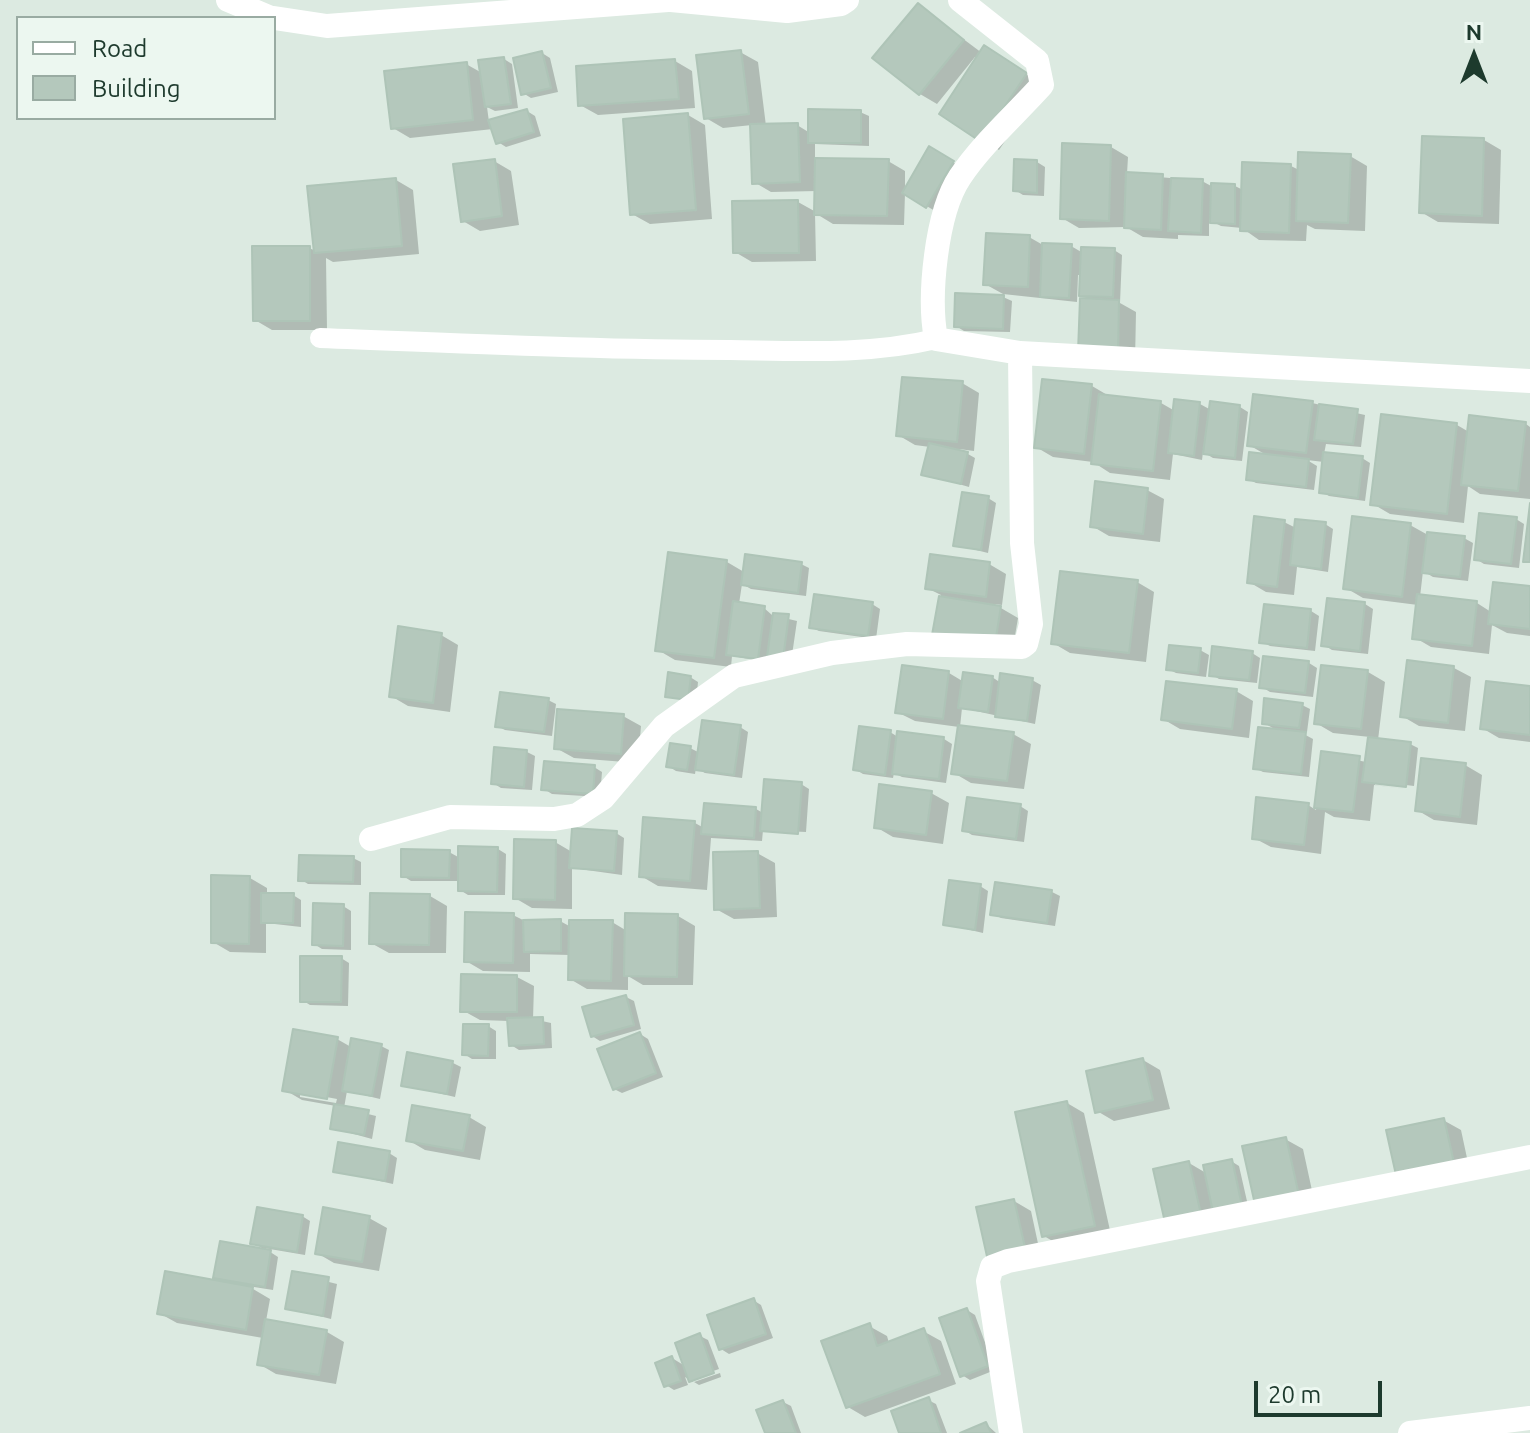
<!DOCTYPE html>
<html>
<head>
<meta charset="utf-8">
<style>
	body { margin:0 }
	#map { position:relative; width:1530px; height:1433px; overflow:hidden; background:#dceae1; font-family:Ubuntu,sans-serif }
	canvas { display:block }
	.legend { position:absolute; left:16px; top:16px; width:260px; height:104px; box-sizing:border-box; background:#ecf7f0; border:2px solid #99aba2; margin:0; padding:10px 14px; list-style:none; font-size:24px; color:#1d3a2d }
	.legend li { display:flex; align-items:center; gap:16px; height:40px }
	.legend b { width:40px; border:2px solid #99aba2 }
	.north { position:absolute; left:1434px; top:16px; width:80px; height:80px; -webkit-text-stroke:6px #ecf7f0; paint-order:stroke; rotate:0deg; font-size:22px; font-weight:700; line-height:32px; text-align:center; color:#1d3a2d }
	.north::after { content:''; display:block; margin:auto; width:28px; height:36px; background:#1d3a2d; clip-path:polygon(50% 0,100% 100%,50% 72%,0 100%) }
	.scale { position:absolute; left:1254px; top:1381px; width:128px; height:36px; box-sizing:border-box; border:4px solid #1d3a2d; border-top:0; padding-left:10px; font-size:24px; line-height:28px; white-space:nowrap; color:#1d3a2d; -webkit-text-stroke:6px #ecf7f0; paint-order:stroke }
</style>
</head>
<body>
<div id="map">
<canvas width="1530" height="1433"></canvas>
<ul class="legend">
<li><b style="height:10px;background:#fff"></b>Road</li>
<li><b style="height:22px;background:#b4c8bc"></b>Building</li>
</ul>
<div class="north">N</div>
<div class="scale">20 m</div>
</div>
<script>
const context = document.querySelector('canvas').getContext('2d');
context.lineJoin = 'round';
function paint(path, color) { context.fillStyle = color; context.fill(path, 'evenodd'); }
function strokePath(path, color, width, dash) { context.strokeStyle = color; context.lineWidth = width; context.lineCap = dash ? 'butt' : 'round'; context.setLineDash(dash || []); context.stroke(path); }
paint(new Path2D(`
	M918,5l64,48 20,5 41,27 -44,65 -17,-10 -7,-83 -38,47 -17,-10z
	M740,52l18,10 8,64 31,-1 13,8 50,-21 9,4v30l-54,-2v16l73,1 17,10v20l24,-42 32,18 -26,44 -30,-18 -1,32 -71,-1 -18,-11 1,48 -64,1 -17,-10 63,-50 18,10 1,-21 -46,1 -17,-10 -2,-57 -29,3 -17,-10z
	M542,53l8,5 8,34 -27,6 -8,-5z
	M504,59l8,5 6,44 -23,3 -8,-4 2,15 38,-11 8,5 6,20 -35,11 -8,-5 -5,-13 -83,9 -17,-10 73,-64 16,9z
	M675,61l17,10 3,37 -97,7 -18,-10z
	M688,115l17,10 7,94 -62,5 -18,-10z
	M1484,140l17,10 -2,74 -61,-2 -17,-10z
	M1111,147l17,10 -1,17 75,7 11,6 22,-1 8,4 48,-24 8,4 51,-14 17,10 -2,65 -50,-2 -8,-4 -1,16 -47,-1 -17,-12 -21,-2 -12,-6v16l-31,-1v4l-35,-2 -17,-10 -47,1 -17,-10z
	M494,161l17,10 8,54 -39,6 -17,-10z
	M1037,162l8,5 -1,29 -21,-1 -8,-5z
	M396,180l17,10 6,64 -86,8 -7,-4 1,72h-55l-17,-10 54,-72 7,3z
	M1029,237l14,8 28,1 12,7 31,-3 8,5 -2,48 16,9 -1,50 -38,-1 -6,-60 -10,-6 1,-20h-4l-1,27 -74,-8 -18,-10z
	M1003,297l9,4 -2,31 -46,-1 -8,-5z
	M962,383l17,10 -5,58 -15,-2 16,9 -6,29 -45,-13 6,-27 -15,-2 -17,-10z
	M1092,386l17,10 52,7 14,8 25,-7 11,6 29,-3 8,5 -6,49 -29,-3 -10,-6 -1,8 -29,-6 -3,26 -60,-7 -17,-11 -40,-5 -17,-10z
	M1312,403l53,12 -4,32 -35,-3 -2,10 38,4 8,5 -5,38 -36,-5 -8,-5 3,-29 -17,-2 10,6 -3,24 -58,-7 -8,-4 20,-23 -19,-11z
	M1526,424l4,3v72l-50,-5 -12,-8 -4,37 -74,-9 -17,-10 84,-79 12,7z
	M1147,490l17,9 -4,43 -51,-6 -17,-10z
	M988,498l8,5 -8,50 -32,-8z
	M1516,519l8,5 -5,44 -35,-4 -8,-5z
	M1284,522l12,6 29,-4 8,5 -5,43 -31,-5 -3,28 -28,-3 -17,-10z
	M1410,525l18,10 36,3 9,5 -5,38 -35,-4 -10,-6 -3,26 57,6 14,9 39,-24v48l-23,-3 -15,-8 -3,29 -58,-7 -17,-10 4,-32 -55,-7 -17,-10z
	M727,562l17,10 57,-8 8,4 -3,28 -55,-7 -9,-5 -3,20 25,4 8,7 25,6 -6,41 -24,-7 -1,7 -34,-6 -1,11 -56,-7 -17,-10z
	M989,564l17,10 -4,31 -8,-1 24,14 -6,35 -78,-19 7,-39 -14,-7z
	M1137,582l17,10 -8,70 -76,-9 -17,-10z
	M1329,600l36,4 8,5 -5,45 -36,-4 -8,-5z
	M872,604l8,5 -4,30 -57,-8 -8,-4z
	M1311,611l8,5 -4,35 -45,-5 -8,-4z
	M441,635l17,10 -8,67 -42,-6 -17,-10z
	M1200,650l9,5 -3,22 -30,-4 -8,-4z
	M1252,653l8,5 -3,25 -38,-4 -8,-5z
	M1309,663l8,5 -4,29 -43,-5 -8,-5z
	M1454,668l17,9 -6,54 -46,-5 -17,-10z
	M1368,672l17,10 -7,58 32,4 8,4 -4,38 -39,-5v4l39,5 -40,-5 -4,36 -36,-4 -9,-5 -4,42 -50,-7 -17,-9 54,-33 8,5 7,-57 43,9 4,-25 -37,-4 -17,-10z
	M949,673l15,9 28,-5 9,6 31,-3 9,5 -6,39 -73,-16 -2,19 53,7 18,10 -7,45 -53,-6 -17,-10 5,-46 -44,-6 -18,-9z
	M690,677l8,5 -2,21 -29,-7z
	M1530,688v54l-31,-4 -17,-10z
	M1236,691l17,10 -4,37 -69,-9 -17,-10z
	M548,700l8,4 -4,32 -47,-6 -8,-4z
	M1302,705l8,4 -3,23 -9,-1 15,8 -4,38 -46,-5 -8,-4 23,-37 -14,-8z
	M623,716l18,10 -3,37 -64,-5 -18,-10z
	M740,727l8,5 -6,46 -37,-5 -9,-5 -1,6 -19,-3 -8,-5 22,-18 10,5z
	M890,732l8,5 46,2 8,5 -6,39 -44,-6 -8,-4 -1,5 -30,-4 -8,-5z
	M527,752l8,4 -3,34 -31,-2 -8,-5z
	M1465,765l17,10 -5,50 -43,-5 -17,-10z
	M594,767l8,5 -2,25 -48,-3 -8,-5z
	M801,784l8,5 -3,43 -43,-2 -1,11 -51,-3 -4,52 -49,-4 -17,-10 54,-53 9,5 52,-19 7,4z
	M931,793l18,10 -6,41 -50,-7 -17,-10z
	M1020,806l8,5 -4,31 -52,-7 -8,-5z
	M616,833l8,5 -2,37 -50,-7v41l-40,-1 -17,-10 40,-56 17,10z
	M498,849l8,5 -1,41h-37l-8,-5v-9h-49l-8,-5 46,-24 11,6z
	M757,853l18,10 2,54 -43,2 -18,-10z
	M353,858l8,4v23l-53,-1 -8,-5z
	M250,878l17,10v7h26l8,5v27l-35,-4v30l-36,-1 -17,-10z
	M980,886l8,5 -5,42 -38,-9z
	M1052,892l8,4 -5,30 -54,-8 -8,-4z
	M372,895l58,1 17,10 -1,47h-57l-18,-10z
	M343,906l8,5v39l-29,-1 -8,-5z
	M513,915l14,7 33,-1 11,6 41,-5 15,9 51,-15 17,10 -2,59h-50l-15,-9v14l-41,-1 -17,-10v-24l-40,-1v18l-47,-1 -17,-10z
	M341,958l8,5 -1,43 -38,-1 -8,-5z
	M517,977l17,9 -1,33 18,4 1,25 -33,2 -8,-5 -2,-24 -29,-1 -18,-10z
	M626,997l8,4 7,28 -41,12 -8,-5z
	M488,1026l8,5v28h-24l-8,-5z
	M640,1034l8,5 15,38 -41,16 -8,-4z
	M337,1039l14,8 30,-1 8,4 -9,49 -33,-8 -3,17 32,8 -4,23 -40,-11 4,-22 -34,-6 -17,-10zM300,1092l37,7 -1,4 -36,-6z
	M1143,1060l17,10 10,39 -56,12 -17,-10z
	M453,1063l8,4 -6,30 -52,-12z
	M1067,1103l17,10 27,122 -50,11 -17,-10z
	M469,1117l17,10 -6,33 -55,-10 -17,-10z
	M1443,1120l18,10 9,42 -55,11z
	M1285,1139l18,10 13,60 -41,9z
	M389,1153l8,5 -4,26 -58,-13z
	M1231,1161l8,5 10,44 -64,25 4,-72 17,10z
	M1014,1201l17,10 11,51 -35,7z
	M302,1216l8,5 -5,34 -41,-7 14,9 -5,33 -25,-4 22,13 -4,22 61,11 17,10 -8,42 -60,-10 -17,-10 4,-26 -86,-15 -18,-10 69,-29 -12,-7 51,-26 -14,-8z
	M369,1218l18,10 -8,43 -45,-8 -17,-10z
	M293,1273l44,11 -6,35 -43,-11z
	M753,1300l8,5 12,33 -44,16 -8,-5z
	M967,1310l8,5 20,55 -25,10 -8,-5z
	M869,1326l18,10 2,7 34,-12 18,10 15,43 -91,33 -17,-10z
	M700,1336l8,4 11,29 -26,9v4l-8,-5 3,8 -14,5 -8,-5 6,-27 13,8z
	M720,1373l1,4 -22,8 -5,-3z
	M928,1400l8,4 11,29h-46z
	M783,1402l8,4 10,27h-34z
	M986,1424l10,9h-31z`), '#0003');
const building = new Path2D(`
	M918,3l46,37 -45,55 -47,-37z
	M984,45l43,28 -46,69 -42,-28z
	M741,50l8,64 -45,5 -8,-64z
	M542,51l9,37 -30,7 -8,-37z
	M504,57l7,47 -26,3 -7,-47z
	M675,59l4,40 -101,7 -2,-40z
	M467,62l6,58 -82,9 -7,-58z
	M527,109l7,23 -38,12 -8,-24z
	M808,109l53,1v33h-53z
	M688,113l8,97 -66,5 -7,-96z
	M798,123l2,59 -48,2 -2,-60z
	M1422,136l62,2 -2,78 -63,-3z
	M1062,143l49,2 -2,76 -49,-2z
	M929,146l25,15 -28,47 -24,-15z
	M1298,152l53,2 -3,69 -52,-2z
	M815,158l74,1 -2,57 -73,-1z
	M495,159l7,57 -41,6 -8,-58z
	M1014,159l23,1v33l-24,-2z
	M1242,162l49,2 -2,69 -49,-2z
	M1126,172l37,2 -2,56 -37,-2z
	M396,178l6,68 -88,7 -7,-67z
	M1171,178l32,1 -2,54 -33,-2z
	M1211,183l24,1v40l-25,-1z
	M798,200l1,53h-66l-1,-52z
	M986,233l44,2 -2,52 -45,-2z
	M1042,243l30,1 -3,54 -29,-1z
	M252,246h58v75h-57z
	M1081,247l34,1 -2,49 -34,-1z
	M955,293l49,2 -1,34 -49,-2z
	M1080,298l39,2 -1,54 -40,-2z
	M902,377l61,4 -6,61 -61,-6z
	M1042,379l50,5 -8,70 -50,-6z
	M1099,394l62,7 -8,70 -62,-7z
	M1253,394l60,7 -7,52 -59,-7z
	M1174,399l26,3 -6,54 -26,-3z
	M1210,401l30,4 -5,53 -32,-4z
	M1319,404l39,5 -5,35 -39,-4z
	M1381,414l76,9 -10,91 -77,-9z
	M1469,415l57,7 -8,69 -57,-6z
	M929,443l39,9 -7,32 -40,-9z
	M1249,452l60,7 -3,28 -60,-7z
	M1323,452l40,4 -5,42 -39,-5z
	M1095,481l53,7 -5,46 -53,-7z
	M962,492l27,4 -8,54 -28,-4z
	M1530,503v59h-7z
	M1479,513l38,4 -6,47 -37,-4z
	M1254,516l31,4 -8,67 -30,-4z
	M1352,516l59,7 -9,74 -59,-8z
	M1295,519l31,3 -5,47 -31,-4z
	M1427,532l38,4 -5,41 -38,-4z
	M668,552l59,8 -13,98 -59,-7z
	M745,554l57,8 -4,31 -57,-8z
	M930,554l60,8 -4,35 -61,-8z
	M1060,571l78,9 -9,73 -78,-9z
	M1493,582l37,4v43l-42,-5z
	M814,594l59,8 -5,34 -59,-8z
	M1417,594l60,7 -5,45 -60,-7z
	M939,596l62,10 -6,38 -63,-9z
	M1327,598l38,4 -5,49 -39,-5z
	M733,601l32,5 -7,53 -32,-4z
	M1264,604l47,5 -4,39 -48,-5z
	M773,613l16,1 -6,45 -16,-2z
	M398,626l44,7 -9,70 -44,-6z
	M1169,645l32,3 -3,25 -32,-3z
	M1212,646l41,5 -4,29 -40,-4z
	M1263,656l46,5 -4,32 -46,-5z
	M1407,660l47,6 -6,57 -48,-6z
	M902,665l47,6 -6,48 -48,-6z
	M1321,665l47,5 -7,59 -47,-5z
	M668,672l23,4 -3,24 -23,-3z
	M963,672l30,4 -5,36 -30,-4z
	M1000,673l33,5 -6,43 -32,-4z
	M1166,681l71,8 -5,40 -71,-9z
	M1486,681l44,5v49l-50,-6z
	M500,692l49,6 -5,34 -49,-5z
	M1264,698l39,5 -4,25 -37,-4z
	M557,709l67,5 -3,40 -67,-5z
	M702,720l39,5 -7,50 -39,-5z
	M958,725l56,7 -7,49 -56,-7z
	M859,726l32,4 -6,45 -32,-5z
	M1258,727l48,5 -5,42 -48,-5z
	M897,731l47,6 -5,42 -47,-5z
	M1368,737l43,5 -5,45 -44,-5z
	M670,743l21,3 -4,24 -21,-3z
	M494,747l33,3 -3,37 -33,-3z
	M1321,751l39,5 -7,56 -39,-4z
	M1421,758l45,5 -6,54 -45,-6z
	M544,761l51,4 -2,29 -52,-4z
	M764,779l38,3 -4,52 -38,-3z
	M879,784l53,7 -6,44 -52,-7z
	M967,797l54,7 -5,35 -54,-8z
	M1256,797l53,6 -5,42 -52,-6z
	M704,803l52,4 -2,31 -53,-4z
	M643,817l52,4 -5,60 -51,-4z
	M572,828l45,3 -3,40 -45,-3z
	M514,839l42,1 -1,60 -42,-1z
	M458,846l40,1 -1,45 -39,-1z
	M401,849l49,1 -1,28 -48,-1z
	M758,851l2,57 -46,2 -1,-58z
	M299,855l55,1 -1,26 -55,-1z
	M211,875l39,1 -1,68 -38,-1z
	M949,880l32,4 -6,46 -32,-5z
	M995,882l57,8 -5,33 -57,-8z
	M261,893h33l-1,30h-32z
	M370,893l60,1 -1,51 -60,-1z
	M313,903l31,1 -1,42 -31,-1z
	M465,912l49,1 -1,50 -49,-1z
	M625,913l53,1 -1,63 -53,-1z
	M561,919v32l-37,1 -1,-32z
	M569,920h44l-2,61 -43,-1z
	M300,956h42l-1,46h-41z
	M461,974l56,1v37h-57z
	M626,995l8,30 -43,12 -9,-30z
	M543,1017l1,27 -35,2 -2,-28z
	M463,1024h26l-1,32 -26,-1z
	M293,1029l45,8 -11,62 -45,-8z
	M640,1032l16,41 -43,17 -16,-41z
	M351,1038l31,6 -10,52 -30,-5z
	M407,1052l46,9 -6,33 -46,-8z
	M1143,1058l10,42 -58,13 -9,-42z
	M1067,1101l28,125 -53,11 -27,-125z
	M334,1104l35,6 -5,25 -34,-6z
	M412,1105l58,10 -7,36 -57,-10z
	M1444,1118l10,45 -58,12 -10,-45z
	M1286,1137l14,63 -44,9 -14,-63z
	M338,1142l52,9 -5,30 -52,-9z
	M1232,1159l10,47 -29,6 -10,-47z
	M1189,1161l13,58 -36,8 -13,-58z
	M1014,1199l12,53 -38,9 -12,-54z
	M257,1207l46,8 -6,37 -47,-8z
	M323,1207l47,9 -8,46 -47,-8z
	M220,1241l51,9 -6,37 -52,-9z
	M165,1271l88,16 -7,43 -89,-16z
	M292,1271l37,6 -6,39 -38,-7z
	M754,1298l12,36 -47,16 -12,-35z
	M967,1308l21,58 -28,11 -21,-59z
	M265,1319l62,11 -8,45 -62,-10z
	M870,1323l7,23 47,-18 16,46 -94,34 -25,-67z
	M700,1333l14,40 -25,9 -14,-39z
	M672,1356l9,25 -17,6 -9,-24z
	M929,1397l12,36h-42l-8,-22z
	M783,1400l13,33h-31l-9,-23z
	M986,1422l5,11h-31z`);
paint(building, '#b4c8bc');
strokePath(building, '#aec4b7', 2);
strokePath(new Path2D(`
	M320,338c137,5 273,12 410,12 69,1 139,5 206,-11`), '#fff', 20);
strokePath(new Path2D(`
	M228,0l43,18
	M671,0l116,11 54,-7 6,-4
	M960,0l77,61 5,24c-27,30 -60,59 -82,92 -24,36 -32,120 -24,162l84,14 510,28
	M274,18l53,8 341,-26
	M371,839l79,-22 104,2 23,-4 26,-17 61,-72 70,-50 98,-23 75,-9 115,3 4,-3 5,-20 -9,-81 -2,-190
	M1011,1433l-23,-152 4,-14 16,-6 522,-104
	M1410,1433l120,-15`), '#fff', 24);
</script>
</body>
</html>
